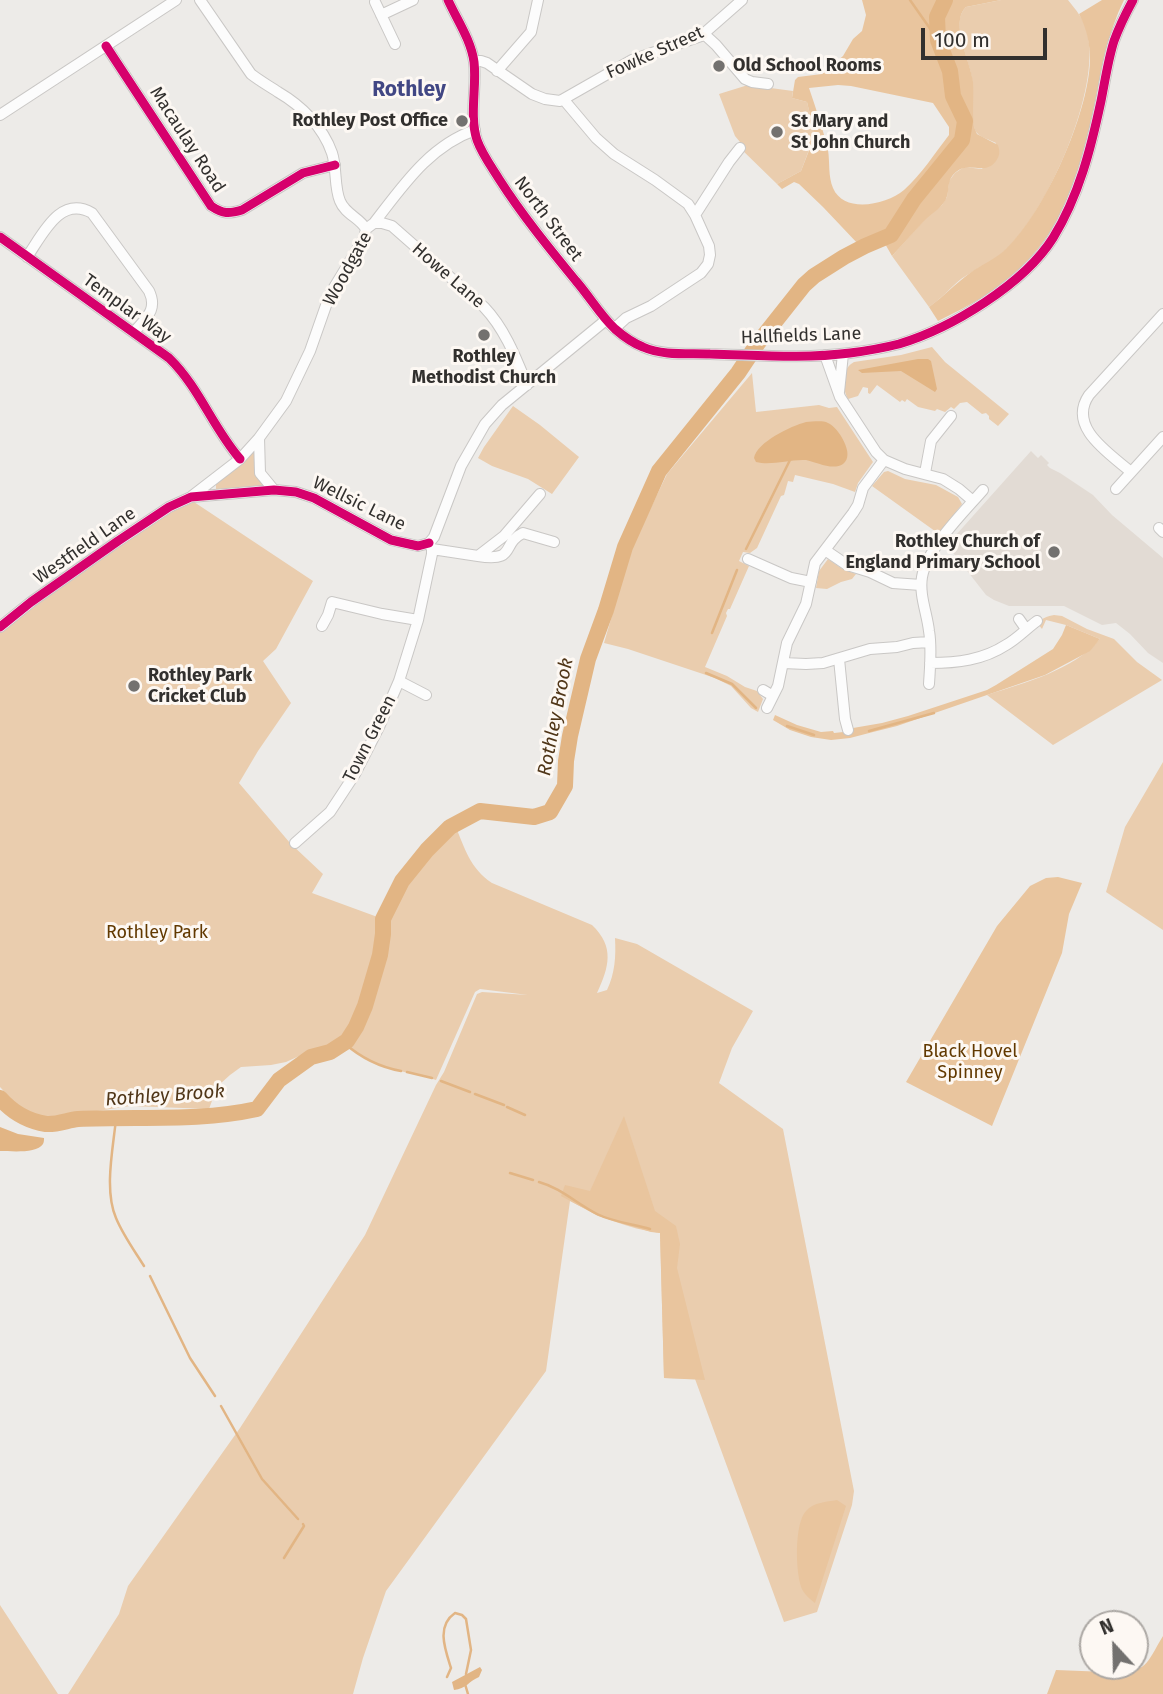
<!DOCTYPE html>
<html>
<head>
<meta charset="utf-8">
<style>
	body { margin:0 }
	#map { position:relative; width:1163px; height:1694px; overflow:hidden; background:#edebe8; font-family:"Fira Sans",sans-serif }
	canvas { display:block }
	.north { position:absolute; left:1079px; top:1610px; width:70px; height:70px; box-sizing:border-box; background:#fdf8f3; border:2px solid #aca8a4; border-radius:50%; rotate:338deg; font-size:19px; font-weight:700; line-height:28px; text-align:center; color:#32302e }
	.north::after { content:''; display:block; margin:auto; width:24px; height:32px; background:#73716f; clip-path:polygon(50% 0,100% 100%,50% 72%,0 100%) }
	.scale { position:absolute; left:921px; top:28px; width:126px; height:32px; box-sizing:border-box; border:4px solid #32302e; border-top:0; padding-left:9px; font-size:21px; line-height:24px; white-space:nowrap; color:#32302e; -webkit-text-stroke:5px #fdf8f3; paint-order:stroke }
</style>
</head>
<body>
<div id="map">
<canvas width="1163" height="1694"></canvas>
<div class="north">N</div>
<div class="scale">100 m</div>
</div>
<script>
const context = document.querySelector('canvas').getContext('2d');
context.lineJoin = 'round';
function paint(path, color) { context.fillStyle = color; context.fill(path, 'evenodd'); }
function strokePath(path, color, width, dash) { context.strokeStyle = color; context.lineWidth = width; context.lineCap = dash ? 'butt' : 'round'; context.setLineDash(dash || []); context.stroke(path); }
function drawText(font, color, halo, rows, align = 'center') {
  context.font = font + ' "Fira Sans",sans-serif'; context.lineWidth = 6; context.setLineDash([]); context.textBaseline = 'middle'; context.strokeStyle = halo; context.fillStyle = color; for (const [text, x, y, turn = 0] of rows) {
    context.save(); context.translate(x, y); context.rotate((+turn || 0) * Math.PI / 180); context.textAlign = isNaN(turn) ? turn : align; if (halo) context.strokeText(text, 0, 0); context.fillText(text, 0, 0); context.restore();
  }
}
paint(new Path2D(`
	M1031,451l7,7 3,-3 8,8 -2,2 3,3 10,5 33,22 19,20 51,43v105l-15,-10 -18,-19 -14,-11 -14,2 -38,-19h-55l-15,-6 -8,-5 -39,-50z`), '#e2dbd4');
paint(new Path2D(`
	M1001,0h67c8,10 16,19 19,32 15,57 -40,179 -81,218 -13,12 -31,19 -45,29 -11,9 -20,20 -32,28l-37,-51 35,-39 15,-12 5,-8 2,-16 6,-8 9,-6 18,2 14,-26c-5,-3 -15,-5 -19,-10 -8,-9 -3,-41 -5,-54 -2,-19 -23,-56 -6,-72z
	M748,85l45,6 -1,7 15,4 8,32 -14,37 -24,13 -39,-38 2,-4 -5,-6 -16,-42z
	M932,347l13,15 64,52 -11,12 -9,-7v-3l-3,-3 -4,1 -15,-12 -7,1 -6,6 -3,-2 -6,5 -8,-3 -2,2 -17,-4 -11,-8 -2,3 -3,-2 -2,2 -23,-17 -7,9 -2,-1v-5l-5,-1 -5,9 -10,3c-6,-12 -7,-30 6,-37l47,-7z
	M752,373l4,39 63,-7 10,3 8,-1 36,55 -15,21 -3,9 -22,-8 -38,-9 -2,7 -5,-1 -4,14 -3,1 -24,52 -7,5 -7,-1 -4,9 10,5 -19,43h-2l-2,4 1,3 -22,51 22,9 18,11 12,4 6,8 -5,13 -7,-4 -20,-22 -16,-8 -87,-29 -24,-6 28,-96 35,-73z
	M513,406l27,19 39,32 -27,37 -24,-15 -36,-13 -14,-8 6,-11z
	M252,453h3l10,33 -47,4 -2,-1v-6z
	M888,471l17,8 31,6 22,12 4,7 -23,30 -67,-48 12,-14z
	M194,502l119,79 -37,68 -13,12 28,42 -33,48 -19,32 51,60 33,31 -11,19 71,26c16,-32 29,-55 55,-81 6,-5 10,-10 17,-13 10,24 15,43 37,58l100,42c23,22 17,42 5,68l10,-3c8,-17 9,-33 8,-52l22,6 116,67 -21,37 -13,35 64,46 71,362 -2,14 -35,107 -33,10 -89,-243 -31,-1 -4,-145c-32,-4 -62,-17 -90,-32l-24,170 -160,220 -23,67 -10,36h-285l51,-80 9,-28 112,-158 125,-193 71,-150 8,-13 33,-78 5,-2 46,3 -48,-6 -5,3 -39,88c-19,-7 -40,-8 -59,-16 -7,-3 -14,-6 -20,-11 -7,-4 -11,-10 -19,-12l-14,9 -16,2 -22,10 -15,3 -30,2 -11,8 -10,9 -7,14 -4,11 -79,-3 -66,10 -19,2 -17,-6 -11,-7 -17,-18v-454c34,-32 76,-58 115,-84 25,-17 50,-37 79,-47z
	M828,559l13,9 15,6 -4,5 -11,3 -14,7 -11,-1 3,-17z
	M1054,615l8,1 25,13 27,10 23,23 25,18 -109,65 -66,-50c39,-13 85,-24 113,-56l-34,-14 -20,-5 -4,9 -4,-5c3,-6 10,-8 16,-9z
	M1163,762v168l-57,-38 19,-65z
	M0,1605l58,89h-58z`), '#eacdae');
paint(new Path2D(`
	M862,0h139l-35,7c-17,16 5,55 7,75 1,15 -1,30 1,45l3,7 21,11c2,7 2,10 -2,16 -11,15 -27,0 -40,11 -11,9 -5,19 -11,29 -5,8 -13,12 -20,19 -11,12 -22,24 -33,36l-12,-21 -21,10 -36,-38 -24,-23 -5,-2 -12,7 -5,-5 24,-13 14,-36 -8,-33 -15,-4 3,-18 3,-3 24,-3 21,-18 10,-17 9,-8 4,-16zM838,85l13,1 82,17 16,24v8c-14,18 -28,40 -45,55 -18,15 -60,24 -71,-2 -5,-12 -3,-25 -5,-38 -5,-21 -12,-41 -19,-62z
	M1102,0h22c-17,34 -22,70 -30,108 -16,81 -37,140 -109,188 -15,9 -31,17 -47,25l-9,-14c14,-10 27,-24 41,-34 11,-8 27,-15 36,-24 39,-38 82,-134 84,-188 0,-17 -3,-32 -11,-47z
	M1066,625l34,14 -10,12 -45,24 -148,51 -24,6 -23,6 -19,2 -20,-3 -21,-7 -17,-10 2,-5 22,10 24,7 12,-1 1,2 19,-2v-3l29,-5 26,-7 79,-26 9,-5 57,-36 9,-14z
	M1058,877l24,6 -13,31 -7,39 -70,173 -86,-44 91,-156 33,-40 16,-8z
	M624,1116l31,95 21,15 4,18 -3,24 28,112 -41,-2 -4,-145 -9,-1 -53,-16 -37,-20 4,-11 25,6z
	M837,1500l9,6 -31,97c-4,-3 -9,-7 -12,-12 -8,-14 -9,-68 3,-80 8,-9 20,-9 31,-11z
	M1163,1636v58h-116l9,-24 51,2 4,2c37,-3 34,-8 52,-38z`), '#e9c59e');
paint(new Path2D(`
	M918,359h10l3,2 6,28 -2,3 -34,-21 -39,2 -4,-3z
	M806,422c6,0 16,-2 22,1 10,4 28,32 15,41 -10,7 -27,-2 -37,-4 -17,-1 -34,6 -50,2l-2,-4c3,-16 37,-32 52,-36z
	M0,1127l18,7 26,4c0,2 0,4 -1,6 -6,10 -33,7 -43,7z
	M480,1667l2,3 -3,7c-10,4 -13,12 -25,13l-2,-8z`), '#e2b584');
strokePath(new Path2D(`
	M910,0l28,40
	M746,549l44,-89
	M712,633l25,-63
	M706,673l26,11 24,24
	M787,726l27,9
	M869,731l65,-18
	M344,1043c16,14 35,24 57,28
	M407,1072l25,6
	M441,1081l29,11
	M475,1094l29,11
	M507,1107l18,8
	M116,1119c-3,30 -12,71 0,99 7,17 18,32 28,48
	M510,1173l23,7
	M539,1182c22,6 38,22 58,32 16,8 36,10 53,15
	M150,1276l40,82 25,38
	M221,1406l41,73 36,40
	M284,1558l20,-32 -1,-2
	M447,1677l4,-9c-6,-19 -15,-42 4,-55l7,2 4,4 5,31 -5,24
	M465,1684l3,10`), '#e2b584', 2.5);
strokePath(new Path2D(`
	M0,1098c12,14 28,23 46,26 11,1 22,-4 32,-5 60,-3 120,3 179,-10l22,-29 32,-23 19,-5 17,-11 9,-14 9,-21 15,-51 3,-21v-15l19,-38 25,-31 23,-23 30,-16 54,6 16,-5 15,-26 1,-25 4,-25 18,-77 18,-49 19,-63 34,-76 79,-98 20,-30 46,-58 10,-9 30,-19 21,-11 26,-11 23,-36 48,-59 3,-19 -12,-25 -3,-25 -12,-31 -1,-23 8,-17`), '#e2b584', 16);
const minor = new Path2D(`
	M200,0l51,74c9,7 18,12 27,18 24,14 45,35 54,61 5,15 2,34 8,48 5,13 20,17 26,28
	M448,0c9,20 23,40 26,62 3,25 -5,53 3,78 5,14 14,26 22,39 23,36 50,69 77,102 14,16 24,34 39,48 8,7 18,14 28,18 20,9 46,6 67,7 46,1 94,5 140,-1 16,-2 33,-5 49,-9 53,-16 125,-60 154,-106 26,-42 38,-90 48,-137 4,-20 7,-41 13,-60 5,-14 12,-28 19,-41
	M375,2l20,42
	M381,15l32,-15
	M704,34l12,11 29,34 7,3 16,2
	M106,46l105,160c12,8 18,8 31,4l61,-37 32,-8
	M474,61h7l6,2 45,31 13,5 15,2 72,-41 69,-24 41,-36
	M497,71l34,-39 7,-32
	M564,100l32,38 18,16 41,26 33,24 7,11 14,31 1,9 -2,9 -7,9 -50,33 -25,12 -11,10
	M0,115l176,-115
	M695,215l34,-53 11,-14
	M374,223h8l10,3 92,81c21,22 32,51 43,78
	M0,237l169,121c30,29 44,70 71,101
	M27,257c16,-23 33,-62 65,-44l57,78c9,19 -3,27 -15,41
	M825,355l15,42 36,55 8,8 21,9 38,10 16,10 14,12
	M839,392l4,-38
	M259,438l1,35 14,17
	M1131,472c-22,-19 -64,-45 -42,-77l74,-81
	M925,473l6,-32 20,-25
	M1116,489l47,-52
	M192,496l48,-37 19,-21 27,-37 24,-50 20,-57 34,-56 2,-9 8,-6c28,-36 55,-77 101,-93
	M1159,528l4,4
	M429,543l5,-6 27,-71 24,-42 17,-19 104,-85
	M432,549l46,7 26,-20 36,-42
	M825,550l22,15 23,7 23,11 28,2
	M478,556c40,6 22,-12 45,-23l31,9
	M748,559l43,19 20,4
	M1019,619l7,10
	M322,626l6,-11 4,-13 50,12 36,6
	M0,627l31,-25 87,-61 51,-34 22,-10 83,-7 22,2 18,6 77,42 27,6 11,-3
	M839,659l6,60 3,11
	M783,663l23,1 17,-1 47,-14 27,-2 16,-4 17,-1
	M930,663c27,0 53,-3 76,-18 11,-6 20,-16 31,-24
	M399,681l27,14
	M929,684c1,-17 3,-36 0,-53 -2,-18 -10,-36 -7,-54 5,-29 42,-65 61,-87
	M763,690l10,6
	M767,708l11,-22 9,-43 19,-39 9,-41 38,-50 5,-8 5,-17 21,-28
	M295,843l35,-31 25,-38 24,-47 20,-46 19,-61 14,-66v-5l-3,-6`);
strokePath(minor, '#c9c7c5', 12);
strokePath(minor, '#fcfcfc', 10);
strokePath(new Path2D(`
	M448,0c9,20 23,40 26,62 3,25 -5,53 3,78 5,14 14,26 22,39 23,36 50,69 77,102 14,16 24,34 39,48 8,7 18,14 28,18 20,9 46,6 67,7 46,1 94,5 140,-1 16,-2 33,-5 49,-9 53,-16 125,-60 154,-106 26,-42 38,-90 48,-137 4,-20 7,-41 13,-60 5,-14 12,-28 19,-41
	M106,46l105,160c12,8 18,8 31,4l61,-37 32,-8
	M0,237l169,121c30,29 44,70 71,101
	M0,627l31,-25 87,-61 51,-34 22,-10 83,-7 22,2 18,6 77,42 27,6 11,-3`), '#d6006c', 9);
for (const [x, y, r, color] of [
	[719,66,7,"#73716f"],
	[462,121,7,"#73716f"],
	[777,132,7,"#73716f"],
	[484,335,7,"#73716f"],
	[1054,552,7,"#73716f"],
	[134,686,7,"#73716f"]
]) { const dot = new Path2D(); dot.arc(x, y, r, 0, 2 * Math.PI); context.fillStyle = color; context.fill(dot); strokePath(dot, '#fdf8f3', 2.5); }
drawText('18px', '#32302e', '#fdf8f3', [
	["Fowke Street",655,53,-24],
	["Macaulay Road",187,140,57],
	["North Street",548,219,53],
	["Woodgate",348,269,-61],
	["Howe Lane",448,276,41],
	["Templar Way",127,309,36],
	["Hallfields Lane",801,336,-2],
	["Wellsic Lane",359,504,26],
	["Westfield Lane",85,546,-35],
	["Town Green",370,739,-63]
]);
drawText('bold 18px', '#32302e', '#fdf8f3', [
	["Old School Rooms",733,66],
	["Rothley Post Office",448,121,"right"],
	["St Mary and",791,122],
	["St John Church",791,143],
	["Rothley",484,357,"center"],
	["Methodist Church",484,378,"center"],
	["Rothley Church of",1040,542,"right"],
	["England Primary School",1040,563,"right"],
	["Rothley Park",148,676],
	["Cricket Club",148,697]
], 'left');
drawText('18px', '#623900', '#fdf8f3', [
	["Rothley Park",157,933],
	["Black Hovel",970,1052],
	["Spinney",970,1073]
]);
drawText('italic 19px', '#503618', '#fdf8f3', [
	["Rothley Brook",556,717,-79],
	["Rothley Brook",165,1096,-4]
]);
drawText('bold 21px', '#424784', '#fdf8f3', [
	["Rothley",409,90]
]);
</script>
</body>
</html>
